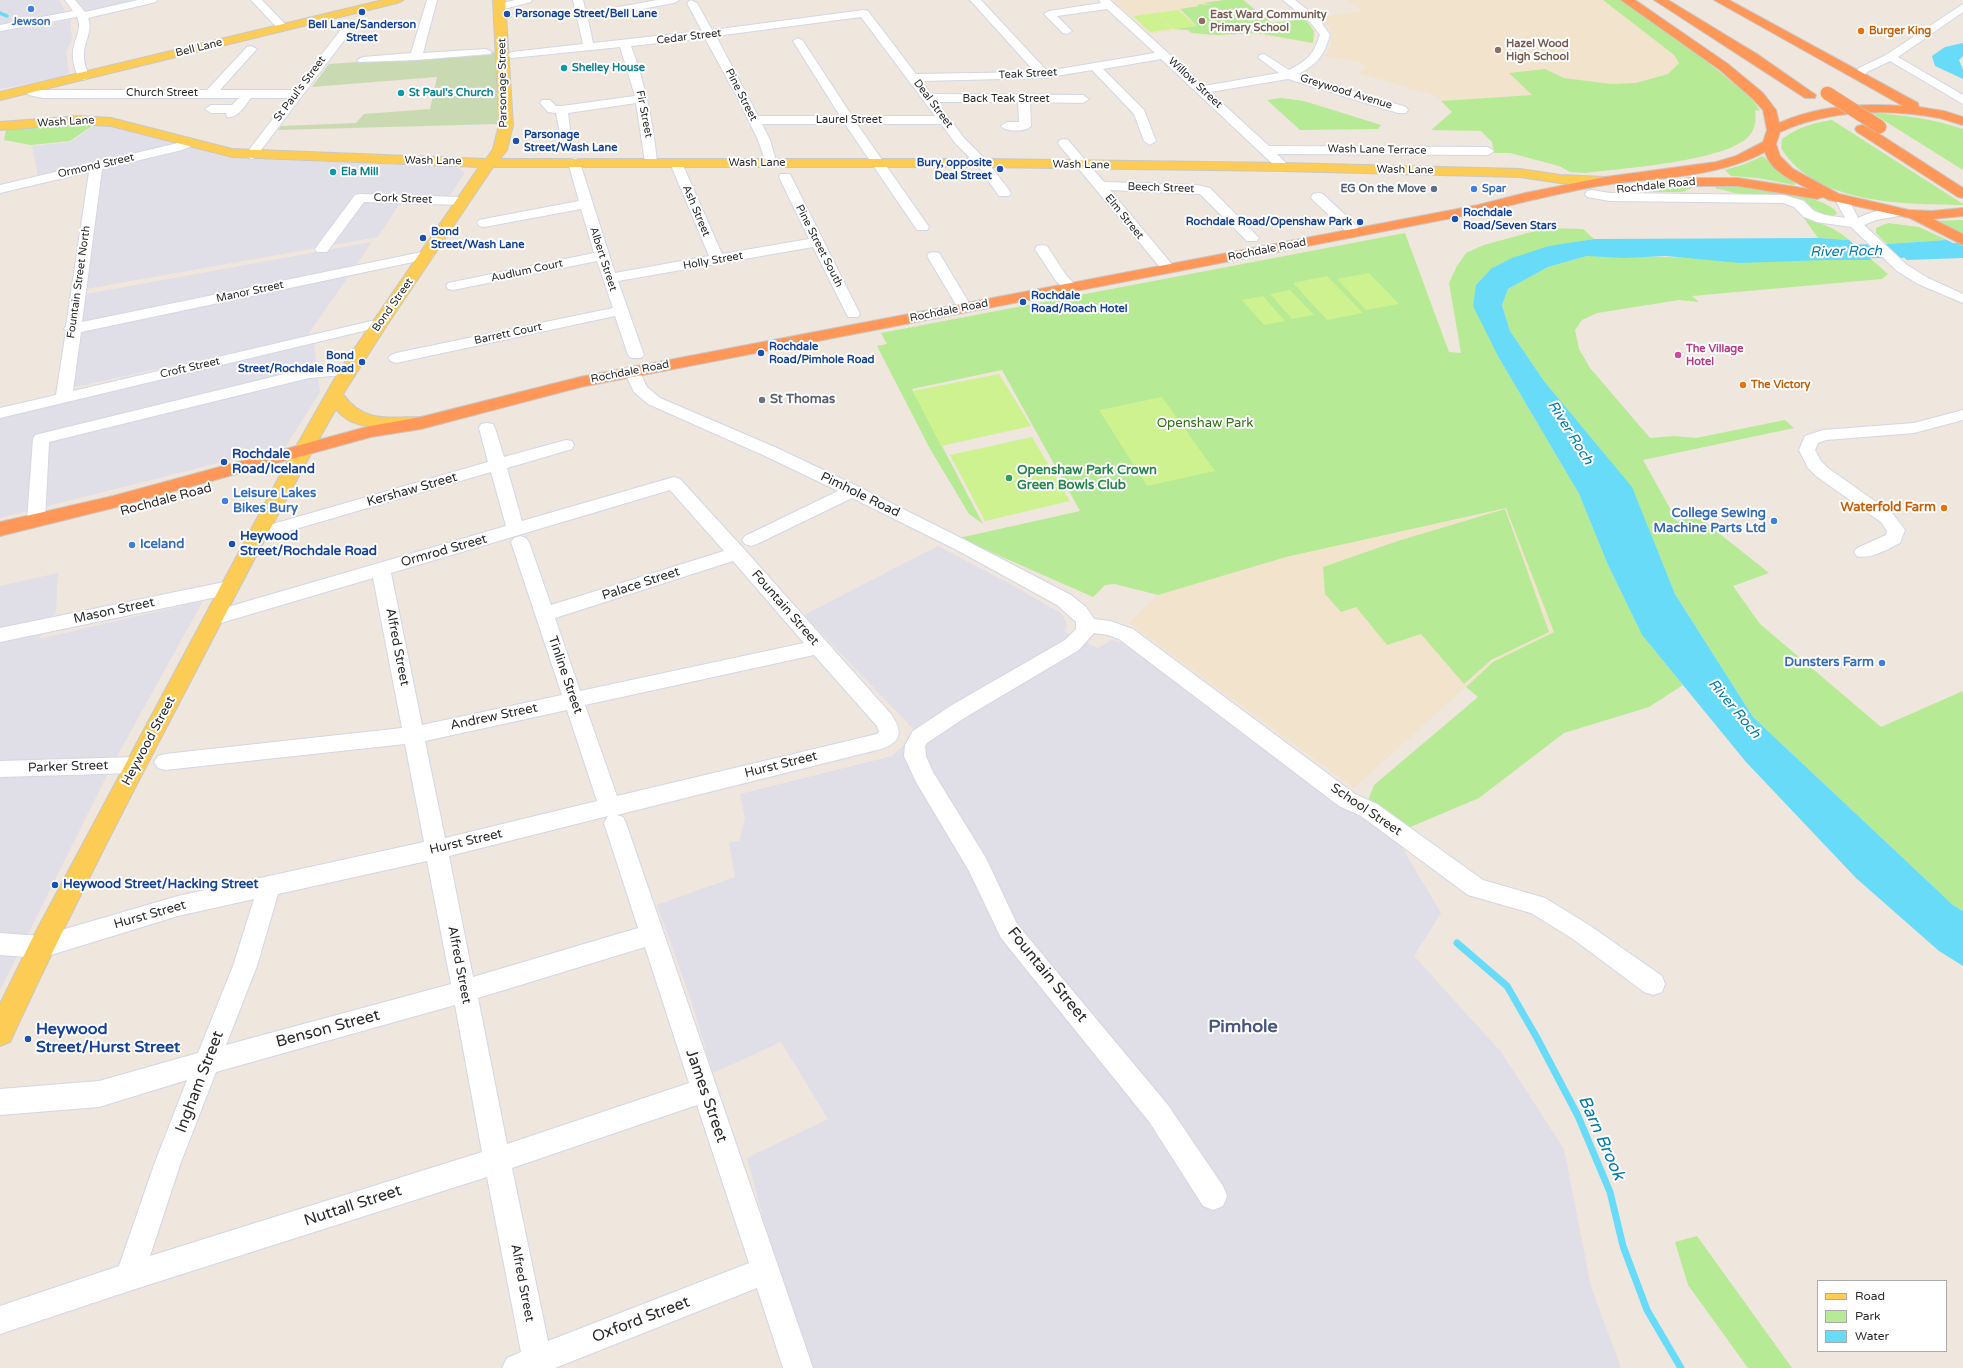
<!DOCTYPE html>
<html>
<head>
<meta charset="utf-8">
<style>
	body { margin:0 }
	#map { position:relative; width:1963px; height:1368px; overflow:hidden; background:#efe6dd; font-family:"Varela Round",sans-serif }
	canvas { display:block }
	.legend { position:absolute; left:1817px; top:1280px; width:130px; height:72px; box-sizing:border-box; background:#fff; border:1px solid #ababab; margin:0; padding:5px 7px; list-style:none; font-size:12px; color:#2c2c2c }
	.legend li { display:flex; align-items:center; gap:8px; height:20px }
	.legend b { width:20px; border:1px solid #ababab }
</style>
</head>
<body>
<div id="map">
<canvas width="1963" height="1368"></canvas>
<ul class="legend">
<li><b style="height:5px;background:#fdcc54"></b>Road</li>
<li><b style="height:11px;background:#b7ea95"></b>Park</li>
<li><b style="height:11px;background:#68dbf9"></b>Water</li>
</ul>
</div>
<script>
const context = document.querySelector('canvas').getContext('2d');
context.lineJoin = 'round';
function paint(path, color) { context.fillStyle = color; context.fill(path, 'evenodd'); }
function strokePath(path, color, width, dash) { context.strokeStyle = color; context.lineWidth = width; context.lineCap = dash ? 'butt' : 'round'; context.setLineDash(dash || []); context.stroke(path); }
function drawText(font, color, halo, rows, align = 'center') {
  context.font = font + ' "Varela Round",sans-serif'; context.lineWidth = 4; context.setLineDash([]); context.textBaseline = 'middle'; context.strokeStyle = halo; context.fillStyle = color; for (const [text, x, y, turn = 0] of rows) {
    context.save(); context.translate(x, y); context.rotate((+turn || 0) * Math.PI / 180); context.textAlign = isNaN(turn) ? turn : align; if (halo) context.strokeText(text, 0, 0); context.fillText(text, 0, 0); context.restore();
  }
}
paint(new Path2D(`
	M0,0h59l8,14 -67,13z
	M77,0h70l-60,14z
	M70,20l2,19 -6,13 3,21 -8,4 -61,12v-57z
	M97,124l75,18 1,3 -135,31 -6,-30 38,-4z
	M189,147l40,11 221,9 9,1 5,4v2l-16,24 -44,-1 -26,40 -292,52 12,-119z
	M372,242l-65,94 -237,52 11,-93z
	M314,343l6,49 -34,54 -286,72v-99z
	M938,546l74,39 50,29 3,5 2,7 -2,6 33,16 14,-8 18,5 270,199 41,69 -27,43 87,96 63,97 27,138 30,81h-807l-43,-121 -24,-89 81,-39 -47,-77 -68,31 -24,-79 -32,-89 78,-28 -6,-34 10,-2 6,-22 -5,-25 152,-38 25,-23 -113,-118z
	M58,573l-2,39 -17,27 164,-38 -92,166 -111,223v-404z`), '#e0dee7');
paint(new Path2D(`
	M1113,0h131l28,23 34,-4 9,12 -1,13 -66,-11 -34,3 -24,-2 -5,-4 -36,4z
	M1346,0h257l71,55 5,8 -11,11 -31,9 -26,1 -47,-6 -19,-9 -35,4 23,22 -92,6 -5,-5 -77,-23 7,-6 -4,-4 -37,-7 6,-10 1,-15 -12,-14 43,-6z
	M1506,508l48,124 -61,30 -139,126 -225,-165 29,-28 128,-38z`), '#f2e3cc');
paint(new Path2D(`
	M1224,0h19l29,23 33,-4 9,12 -1,12 -55,-10 -41,2 -25,-2 -4,-3 -15,-1 24,-3 -17,-17 19,-3 -1,-2 15,1 -10,-2z
	M1603,0h17l24,15 49,35 44,36 16,14 7,11 -5,-1c1,10 1,18 -6,26 -24,26 -127,32 -164,37l-15,-1 -11,-6 -49,-13h-16l-2,-11 -11,-11 -50,-1 21,-18 -11,-11 91,-6 -23,-22 36,-4 19,9 47,6 25,-1 32,-9 11,-11 -5,-8z
	M1281,98l23,3 77,24 -3,4 -78,1 -33,-30z
	M1872,113c32,2 61,6 91,16v41z
	M1832,120l131,84v1c-59,-1 -147,0 -182,-57l1,-9c16,-12 31,-16 50,-19z
	M62,124h33l-25,17 -39,4 -27,-5 2,-10z
	M1763,156l15,15 18,12 -2,2 -36,-7 -27,-2 -6,-6 20,-6z
	M1720,183c23,3 107,11 117,30 -11,11 -25,-8 -35,-11 -8,-2 -16,-6 -24,-7 -14,-2 -29,0 -43,-2 -6,-1 -11,-4 -18,-4l-5,-5z
	M1700,184l-17,8h-67z
	M1801,214c17,10 33,12 48,26l-31,-2z
	M1963,220v14l-28,-13z
	M1888,223l31,4 28,13 -60,4 -11,-11v-5z
	M1546,228l37,1 11,10c-36,6 -70,12 -102,29l7,90 80,136 29,71 34,70 41,50 -34,22 -85,26 -85,65 -71,30 -36,-23 -3,-7 5,-13 104,-88 -12,-10 27,-25 61,-30 -48,-124 -220,49 -128,38 -43,-11 -10,1 -12,12 -134,-59 121,-27 -78,-141 -90,19 71,135 -14,-10 -40,-67 -52,-101 10,-2 -6,-11 524,-100 44,119 12,1 -12,-70 8,-17 9,-13 18,-8z
	M1587,256l285,4 16,14 -6,5 -190,17 7,6 -20,-2 -82,13 -15,7 -7,10 4,19 11,19 60,70 24,-2 22,2 89,-18 9,8 -151,32 34,61 19,-6 73,58 -36,13 27,38 121,103 82,-36v220l-10,-6 -200,-188 -78,-123 -44,-107 -87,-106 -34,-50 -8,-26 6,-16 40,-22z
	M1505,509l44,123 -58,28 -27,24 -43,-50 -34,11 -31,-38 -15,5 -16,-18 -2,-27 75,-26z
	M1697,1236l95,132h-44l-60,-83 -13,-43z`), '#b7ea95');
paint(new Path2D(`
	M495,52l3,72 -220,6 3,-4 75,-3 8,-9 66,-5 7,-32 -125,10 17,-23z`), '#c9dab3');
paint(new Path2D(`
	M1178,10l18,16 -23,3 -17,-16z
	M1156,13l16,16 -22,3 -17,-16z
	M1369,273l30,31 -33,6 -29,-31z
	M1327,276l36,37 -36,7 -34,-37z
	M1290,290l24,25 -22,4 -22,-25z
	M1263,296l22,25 -21,4 -22,-25z
	M999,374l32,52 -90,20 -28,-55z
	M1162,397l53,74 -68,15 -48,-76z
	M1032,437l38,64 -85,20 -35,-66z`), '#cef290');
paint(new Path2D(`
	M1963,43v13l-4,4 4,10v9l-28,-13 -3,-10 13,-9z
	M1818,238l31,2 23,20h-47l-85,3 -74,-7 -42,2 -37,-2 -39,11 -40,22 -6,16 8,26 34,50 88,106 43,107 78,123 200,188 10,6v55l-24,-15 -83,-73 -110,-116 -104,-127 -34,-70 -29,-71 -80,-136 -26,-52 3,-21 16,-17 20,-10 37,-12 45,-7z
	M1947,240l16,8v10l-56,2 -20,-16z`), '#68dbf9');
strokePath(new Path2D(`
	M0,13l7,3`), '#68dbf9', 3.5);
strokePath(new Path2D(`
	M1457,943l50,43 30,52 41,78 32,76 13,54 24,64 34,58`), '#68dbf9', 7);
paint(new Path2D(`
	M1963,243v14l-146,2 -8,-2 -4,-5 4,-5 8,-2z`), '#68dbf9');
const minor = new Path2D(`
	M65,0h10l10,12 53,-12h19l-1,2 -68,16c5,12 -3,22 -4,34 -1,9 2,17 6,25l-6,3 -6,-3c-3,-8 -6,-16 -5,-25 1,-13 10,-23 4,-35l-77,14v-6l73,-14z
	M251,0h11l25,26 1,2 -1,2h-8z
	M427,0h10l-14,53 63,-4 6,3 -2,2 -74,6 -57,2 -2,-2 6,-3 48,-4z
	M515,0h17l-1,2 -31,8 -5,-3 1,-2z
	M573,0h10l3,13 71,-13h22l-5,3 -86,16 5,24 109,-12 -15,-28 4,-3 6,3 15,27 152,-20 4,1 48,63 119,-2 -65,-72h11l66,71 108,-18 -48,-44 -50,7 15,15 -5,3 -4,-1 -19,-19 5,-3 52,-8 -2,-3h11l94,86 75,-13 -19,-14 -2,-2 2,-2 4,-1 25,16c19,-10 24,-15 31,-35l-9,-12 -28,-23h12l24,19 11,16c-7,22 -11,27 -31,39l107,33 2,3 -2,3h-8l-110,-34 -78,13 59,54 219,1 6,4 -6,4 -211,-1 13,13 -6,4 -5,-1 -118,-111 -58,10 41,41 12,31 -6,4 -6,-4 -10,-27 -42,-44 -48,8 -123,3 10,13 152,1 6,4 -6,4 -53,-1 1,24c-4,6 -26,6 -30,0l6,-4h12l-1,-20h-81l27,36 22,22 23,30 2,3 -2,3h-10l-21,-30 -22,-22 -15,-20h-84l72,103 -2,3h-10l-72,-106h-83l8,16 5,17 -2,3h-8l-7,-20 -20,-41 -33,-61 -74,8c14,37 22,76 26,116l-2,3h-8l-2,-3 -9,-59 -68,10 2,17 -2,3h-8l-4,-20 -8,-1 -8,-9 2,-3h8l6,6h6l73,-10 -15,-49 -108,11 -6,-3 6,-3 71,-8zM861,17l74,99h-83l-49,-75 -5,-3 -5,3 47,75h-82l-42,-80z
	M1963,4v8l-65,45 65,38v9l-73,-43 -23,11 -5,7 -4,1 -6,-3 7,-9 27,-13z
	M351,21l5,3 -1,2 -100,132 -4,1 -6,-4 44,-57h-38c-6,7 -13,21 -24,19l-1,-4h-15l-6,-4 6,-4h21l7,-7h-196l-14,-3 -5,-5 6,-4 13,4h164l40,-43 4,-1 6,3 -2,2 -35,39h74l53,-68z
	M190,138l6,4 -2,3 -12,5 -80,19 -20,153 345,-71 5,1 2,3 -2,3 -5,1 -346,73 -8,59 307,-72 5,1 2,3 -2,3 -5,1 -380,91v-10l56,-13 10,-64 -2,-2 2,-3 23,-154 -89,21v-8l174,-41z
	M1064,139l4,1 36,42 93,3 13,3 49,50 -2,3h-10l-47,-47 -90,-4 65,78 -2,3h-10l-103,-125 -2,-3 2,-3z
	M576,158l6,4 -1,4 34,107 94,-17 -39,-93 2,-3h8l2,3 40,91 87,-15 -30,-62 1,-3h10l70,140 -2,3h-10l-35,-70 -195,34 26,74 -3,3h-10l-3,-3 -13,-39 -219,47 -5,-2 -3,-3 3,-3 5,-2 217,-45 -16,-47 -144,29 -5,-1 -2,-3 2,-3 5,-1 141,-29 -13,-44 -97,18 -5,-1 -2,-3 2,-3 5,-1 95,-18 -10,-35 3,-7z
	M1592,190l18,3 174,2 20,6 10,10 11,4 20,3 -10,-19 2,-3h10l11,22c13,-6 32,-12 46,-9l2,3 -2,3 -28,5 -12,5 43,40 21,13 35,16v9l-45,-19 -21,-13 -46,-44 -34,-5 -13,-5 -10,-10 -11,-4 -173,-2 -23,-4 -2,-3 2,-3z
	M1318,193l5,1 38,36 2,3 -2,3h-10l-38,-36 -2,-3 2,-3z
	M360,194l102,3 5,1 2,3 -2,3 -5,1 -98,-3 -37,50h-10l-2,-3 2,-3 38,-51z
	M1042,245l5,1 19,29 11,12 -2,3h-10l-9,-9 -21,-32 2,-3z
	M934,252l5,1 2,3 31,52 -2,3h-10l-2,-3 -31,-52 2,-3z
	M348,366l6,2 2,3 -2,3 -45,4 -260,64 -4,79 -3,4 -6,2 -6,-2 -3,-4 6,-82 2,-4 274,-67z
	M632,366l6,2 9,19 13,11 117,50 82,39 108,54 104,54 15,12 8,12 16,2 23,8 222,165 22,10 106,76 62,18 44,27 73,51 3,8 -3,8 -9,3 -9,-3 -71,-53 -42,-26 -63,-18 -107,-79 -22,-10 -220,-167 -11,-4 -14,-2 -15,17 -113,67 -39,26 -2,3 1,10 7,16 53,86 31,66 151,181 55,81 4,10 -4,10 -10,4 -10,-4 -53,-83 -149,-185 -32,-67 -53,-89 -12,-26 1,-11 8,-14 39,-26 113,-65 11,-11v-7l-19,-17 -102,-56 -103,-51 -95,46 -6,2 -6,-2 -3,-4 3,-4 93,-45 -73,-35 -117,-52 -14,-12 -10,-21 2,-3z
	M1963,410v10l-49,13 -88,7 -8,3 -3,7 6,11 7,7 65,46 12,16 -5,13c-12,6 -30,17 -43,13l-3,-4 3,-4 29,-13 1,-4 -6,-9 -65,-46 -8,-8 -9,-18 6,-14 18,-6 91,-7z
	M487,423l6,1 2,4 9,29 62,-17 6,1 2,4 -2,4 -65,19 15,53 152,-44 6,2 64,70 147,165c12,18 11,28 -10,35l-264,66 6,2 3,6 187,545h-30l-26,-80 -202,80h-53l5,-10 14,-6 -34,-175 -358,114 -129,43v-28l119,-40 36,-104 32,-82 -88,27 -99,8v-26l99,-8 99,-28 35,-87 21,-67 -76,17 -137,42 -41,-3v-22l41,3 137,-40 246,-54 -19,-98 -240,26 -7,-2 -4,-6 4,-6 7,-2 237,-26 -29,-150 -159,47 -7,-2 -3,-5 3,-5 299,-87 -15,-54 -233,68 -6,-2 -3,-4 3,-4 236,-68 -9,-34 2,-4zM670,490l54,61 -173,54 -22,-63 -3,-4 -6,-2 -6,2 -3,4 51,153 -140,30 -31,-152zM733,561l71,82 -224,48 -25,-73zM814,655l63,71 2,6 -2,2 -260,62 -32,-91zM567,710l30,91 -152,37 -20,-97zM608,816l-4,7 34,105 -165,49 -24,-121zM427,861l24,123 -225,61 31,-79 21,-72zM645,947l44,136 -182,61 -29,-146zM455,1005l27,147 -332,104 31,-94 35,-90zM697,1105l52,158 -201,78 -36,-173z
	M229,581l7,2 2,5 -2,5 -236,49v-14z
	M136,757l7,2 4,6 -4,6 -7,2 -136,4v-16z`);
const major = new Path2D(`
	M383,0h20l-6,3 -397,97v-8z
	M493,0h12l8,125 -6,25 -7,9h482l302,4 236,6 40,6 45,2 5,1 2,3 -2,3 -5,1 -45,-2 -40,-6 -236,-6 -302,-4h-489l-106,158 -44,69c21,30 47,23 78,23l6,2 3,4 -3,4 -6,2c-27,-1 -68,4 -85,-20 -48,84 -92,170 -137,256 -65,124 -130,249 -189,377l-10,4v-42l32,-65 253,-473 54,-95 140,-204 -247,-10 -121,-31 -32,-2 -79,6v-8l79,-6 32,2 121,31 254,10 7,-10 6,-24z`);
const highway = new Path2D(`
	M1621,0h14l93,64 35,29 13,17 3,13c37,-17 84,-20 124,-17l-189,-106h15l189,103 1,4 25,4 19,6v8c-8,-2 -16,-5 -24,-7 -52,-10 -111,-8 -159,14l-4,12 4,12 13,13 46,25 70,16 23,1 31,-3v8l-30,3 30,15v11l-53,-27 -81,-18 -6,-3 -6,2 -79,-13h-48l-5,-1 -2,-3 2,-3 5,-1h48l71,11c-16,-8 -39,-18 -44,-37 -49,26 -106,25 -160,33 -43,7 -85,18 -127,28l-897,174 -160,42 -50,8 -258,71 -113,28v-14l113,-26 257,-70 51,-9 159,-40 898,-172 47,-12 80,-16 111,-15 20,-6 27,-14 4,-12 -4,-20 -10,-11 -33,-29z
	M1654,0h14l89,54 59,41 -1,3h-10z
	M1862,125l5,1 96,62v10l-5,-1 -101,-65 -2,-3 2,-3z`);
strokePath(minor, '#d2d7e6', 2);
strokePath(major, '#c8c8c8', 2);
strokePath(highway, '#c8c8c8', 2);
paint(minor, '#fff');
paint(major, '#fdcc54');
paint(highway, '#ff9758');
const highwayBridge = new Path2D(`
	M1827,93l53,34`);
strokePath(highwayBridge, '#c8c8c8', 14, []);
strokePath(highwayBridge, '#ff9758', 13);
for (const [x, y, r, color] of [
	[31,9,4,"#3f7fe0"],
	[362,12,4,"#1a4fb4"],
	[507,14,4,"#1a4fb4"],
	[1202,21,4,"#8d6e63"],
	[1861,31,4,"#e8710a"],
	[1498,50,4,"#8d6e63"],
	[564,68,4,"#0f9aa8"],
	[401,93,4,"#0f9aa8"],
	[516,141,4,"#1a4fb4"],
	[1000,169,4,"#1a4fb4"],
	[333,172,4,"#0f9aa8"],
	[1434,189,4,"#5c6f8a"],
	[1474,189,4,"#3f7fe0"],
	[1455,219,4,"#1a4fb4"],
	[1360,222,4,"#1a4fb4"],
	[423,238,4,"#1a4fb4"],
	[1023,302,4,"#1a4fb4"],
	[761,353,4,"#1a4fb4"],
	[1678,355,4,"#d1479c"],
	[362,362,4,"#1a4fb4"],
	[1743,385,4,"#e8710a"],
	[762,400,4,"#6b7280"],
	[224,462,4,"#1a4fb4"],
	[1009,478,4,"#2e9e5b"],
	[225,501,4,"#3f7fe0"],
	[1944,508,4,"#e8710a"],
	[1774,521,4,"#3f7fe0"],
	[232,544,4,"#1a4fb4"],
	[132,545,4,"#3f7fe0"],
	[1882,663,4,"#3f7fe0"],
	[55,885,4,"#1a4fb4"],
	[28,1039,4,"#1a4fb4"]
]) { const dot = new Path2D(); dot.arc(x, y, r, 0, 2 * Math.PI); context.fillStyle = color; context.fill(dot); strokePath(dot, '#fff', 1.5); }
drawText('bold 11px', '#164399', '#fff', [
	["Parsonage Street/Bell Lane",515,14],
	["Bell Lane/Sanderson",362,25,"center"],
	["Street",362,38,"center"],
	["Parsonage",524,135],
	["Street/Wash Lane",524,148],
	["Bury, opposite",992,163,"right"],
	["Deal Street",992,176,"right"],
	["Rochdale",1463,213],
	["Road/Seven Stars",1463,226],
	["Rochdale Road/Openshaw Park",1352,222,"right"],
	["Bond",431,232],
	["Street/Wash Lane",431,245],
	["Rochdale",1031,296],
	["Road/Roach Hotel",1031,309],
	["Rochdale",769,347],
	["Road/Pimhole Road",769,360],
	["Bond",354,356,"right"],
	["Street/Rochdale Road",354,369,"right"]
], 'left');
drawText('bold 11px', '#785e54', '#fff', [
	["East Ward Community",1210,15],
	["Primary School",1210,28],
	["Hazel Wood",1506,44],
	["High School",1506,57]
], 'left');
drawText('bold 11px', '#366cbe', '#fff', [
	["Jewson",31,22],
	["Spar",1482,189,"left"]
]);
drawText('bold 11px', '#c56008', '#fff', [
	["Burger King",1869,31],
	["The Victory",1751,385]
], 'left');
drawText('11px', '#2c2c2c', '#fff', [
	["Cedar Street",689,37,-7],
	["Bell Lane",199,48,-14],
	["Teak Street",1028,74,-3],
	["Parsonage Street",503,83,-91],
	["Willow Street",1195,83,43],
	["St Paul's Street",300,89,-53],
	["Greywood Avenue",1346,92,17],
	["Church Street",162,93],
	["Pine Street",741,95,63],
	["Back Teak Street",1006,99],
	["Deal Street",933,104,53],
	["Fir Street",644,114,79],
	["Laurel Street",849,120],
	["Wash Lane",66,122,-3],
	["Wash Lane Terrace",1377,150,1],
	["Wash Lane",433,161,1],
	["Wash Lane",757,163],
	["Wash Lane",1081,165,1],
	["Ormond Street",96,166,-13],
	["Wash Lane",1405,170,1],
	["Rochdale Road",1656,186,-6],
	["Beech Street",1161,188,2],
	["Cork Street",403,199,2],
	["Ash Street",696,211,67],
	["Elm Street",1124,217,51],
	["Pine Street South",819,246,63],
	["Rochdale Road",1267,250,-11],
	["Albert Street",603,259,72],
	["Holly Street",713,261,-10],
	["Audlum Court",527,271,-12],
	["Fountain Street North",79,282,-82],
	["Manor Street",250,292,-12],
	["Bond Street",393,305,-55],
	["Rochdale Road",949,311,-11],
	["Barrett Court",508,334,-12],
	["Croft Street",190,368,-13],
	["Rochdale Road",630,372,-11]
]);
drawText('bold 11px', '#0d838f', '#fff', [
	["Shelley House",572,68],
	["St Paul's Church",409,93],
	["Ela Mill",341,172]
], 'left');
drawText('bold 11px', '#4e5e75', '#fff', [
	["EG On the Move",1426,189]
], 'right');
drawText('bold 11px', '#b23c85', '#fff', [
	["The Village",1686,349],
	["Hotel",1686,362]
], 'left');
drawText('bold 13px', '#5b616d', '#fff', [
	["St Thomas",770,400]
], 'left');
drawText('13px', '#2d7114', '#fff', [
	["Openshaw Park",1205,424]
]);
drawText('bold 13px', '#164399', '#fff', [
	["Rochdale",232,455],
	["Road/Iceland",232,470],
	["Heywood",240,537],
	["Street/Rochdale Road",240,552],
	["Heywood Street/Hacking Street",63,885]
], 'left');
drawText('bold 13px', '#27864d', '#fff', [
	["Openshaw Park Crown",1017,471],
	["Green Bowls Club",1017,486]
], 'left');
drawText('13px', '#2c2c2c', '#fff', [
	["Kershaw Street",412,490,-16],
	["Pimhole Road",860,495,26],
	["Rochdale Road",166,500,-15],
	["Ormrod Street",444,551,-16],
	["Palace Street",641,584,-18],
	["Fountain Street",785,608,49],
	["Mason Street",114,611,-12],
	["Alfred Street",397,647,79],
	["Tinline Street",565,675,71],
	["Andrew Street",494,717,-12],
	["Heywood Street",149,741,-62],
	["Hurst Street",781,765,-14],
	["Parker Street",68,767,-2],
	["School Street",1366,810,34],
	["Hurst Street",466,842,-13],
	["Hurst Street",150,915,-16],
	["Alfred Street",459,965,79],
	["Alfred Street",522,1283,79]
]);
drawText('bold 13px', '#366cbe', '#fff', [
	["Leisure Lakes",233,494],
	["Bikes Bury",233,509],
	["College Sewing",1766,514,"right"],
	["Machine Parts Ltd",1766,529,"right"],
	["Iceland",140,545],
	["Dunsters Farm",1874,663,"right"]
], 'left');
drawText('bold 13px', '#c56008', '#fff', [
	["Waterfold Farm",1936,508]
], 'right');
drawText('italic 14px', '#017bab', '#fff', [
	["River Roch",1846,252,-1],
	["River Roch",1570,433,58],
	["River Roch",1734,709,50]
]);
drawText('16px', '#2c2c2c', '#fff', [
	["Fountain Street",1047,975,51],
	["Benson Street",328,1029,-15],
	["Ingham Street",200,1082,-69],
	["James Street",706,1096,71],
	["Nuttall Street",353,1206,-18],
	["Oxford Street",641,1320,-21]
]);
drawText('bold 16px', '#164399', '#fff', [
	["Heywood",36,1030],
	["Street/Hurst Street",36,1048]
], 'left');
drawText('italic 17px', '#017bab', '#fff', [
	["Barn Brook",1601,1138,66]
]);
drawText('bold 18px', '#485682', '#fff', [
	["Pimhole",1243,1027]
]);
</script>
</body>
</html>
